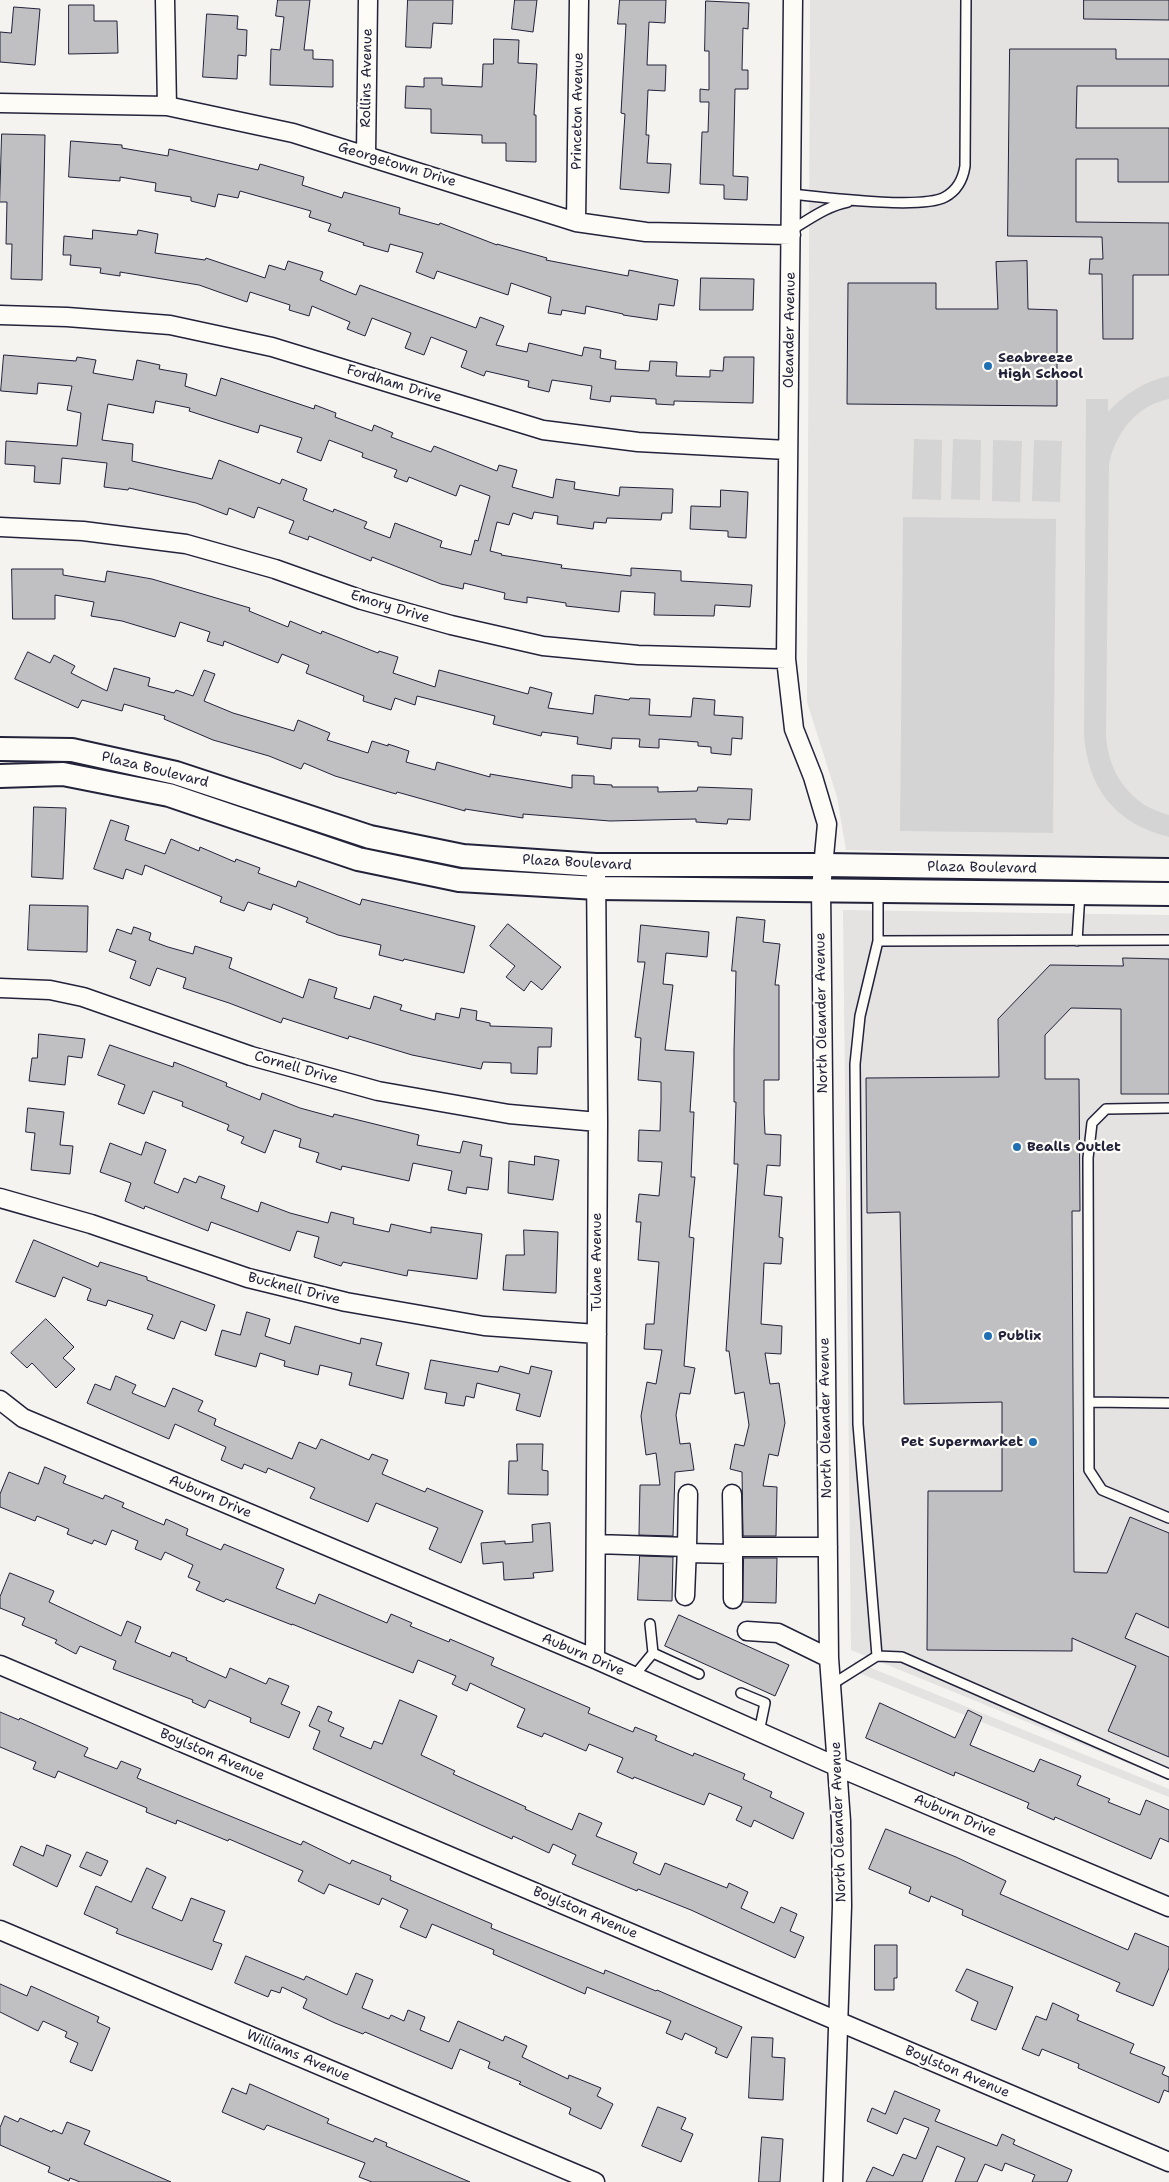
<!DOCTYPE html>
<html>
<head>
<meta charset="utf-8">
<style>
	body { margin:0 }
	canvas { display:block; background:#f4f3ef }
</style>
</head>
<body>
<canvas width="1169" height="2182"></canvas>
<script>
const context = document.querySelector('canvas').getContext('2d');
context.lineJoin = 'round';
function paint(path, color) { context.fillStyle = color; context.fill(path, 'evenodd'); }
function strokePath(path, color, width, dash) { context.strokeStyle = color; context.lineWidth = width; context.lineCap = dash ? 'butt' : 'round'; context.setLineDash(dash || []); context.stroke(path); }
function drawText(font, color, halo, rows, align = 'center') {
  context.font = font + ' "Shantell Sans",sans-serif'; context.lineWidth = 4.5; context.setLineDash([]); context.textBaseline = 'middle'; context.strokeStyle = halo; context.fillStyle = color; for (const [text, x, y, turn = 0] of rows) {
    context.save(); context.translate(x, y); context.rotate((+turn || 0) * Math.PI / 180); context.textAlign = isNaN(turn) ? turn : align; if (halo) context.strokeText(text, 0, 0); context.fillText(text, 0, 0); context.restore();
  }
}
paint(new Path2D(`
	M810,0h359v858l-323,-8 -9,-53 -30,-95z
	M846,902l323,2v3z
	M843,910l326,5v865l-318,-130z
	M854,1661l315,128v8l-315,-126z`), '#e4e3e2');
paint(new Path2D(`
	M1169,376v23c-33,7 -53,33 -60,65l-3,271c2,38 24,70 63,80v22c-53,-13 -81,-48 -85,-102l2,-336h22v13c17,-18 36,-31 61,-36z
	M914,439l28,1 -1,60 -29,-1z
	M953,439l28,1 -1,60 -29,-1z
	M993,440l29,1 -2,61 -28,-1z
	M1034,440l28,1 -2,61 -28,-1z
	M903,517l153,2 -3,314 -153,-2z`), '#d5d4d5');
const building = new Path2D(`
	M278,0h32l-6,50h9v9l20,1v27l-63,-2 1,-36 9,1 4,-33 -8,-1z
	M408,0h45l-1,24 -19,-1 -2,25 -25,-1z
	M515,0h22l-4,32 -21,-3z
	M620,0h46l-1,23 -16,-1 -2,43h19l-1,26 -17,-1 -2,45h3l-2,28 24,1 -2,29 -49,-4 5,-75 -4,-1 5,-89h-8z
	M1084,0h85v20l-85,-1z
	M706,1l43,2 -1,26 -5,-1 -1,42h6v19h-13l-2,87 15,1 -1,23 -23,-1v-14l-24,-1 2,-52h6l1,-30h-9v-13l9,1v-39h-4z
	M69,5h25v16h23l1,32 -49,1z
	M14,7l26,2 -5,56 -35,-3v-30l11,1z
	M207,14l31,2 -1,13 10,1 -1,26 -8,-1 -1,24 -34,-2z
	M494,39l25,1 -1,23 19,1 -3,51h2v47l-30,-1v-18h-24v-8l-51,-2v-24l-26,-1 1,-22 18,1v-9h18v7l40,2 1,-23h10z
	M1010,49h106v10h53v27h-92l-1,42h93v54h-51v-23h-42v63l93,1v52h-36v64h-30l-1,-65h-13l1,-15h13l-1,-22 -94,-1z
	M2,134l43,1 -3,145 -31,-1 1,-35h-6l1,-42h-7z
	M71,141l51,4v3l46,8 1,-7 89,21 2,-6 44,13 -2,8 40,13 2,-6 56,16 -1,6 40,11 1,-2 57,22v-1l50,14 -1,2 82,16 1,-6 49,10 -4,26 -15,-2 -2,16 -34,-5v-1l-37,-8 -1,8 -23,-4 -1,5 -13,-2 3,-16 -40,-14 -3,12 -71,-24 -3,8 -18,-7 7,-19 -33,-9 -2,8 -25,-7 1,-2 -36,-12 3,-7 -22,-7 2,-6 -71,-20 -2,7 -20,-4 -3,13 -24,-6v-4l-36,-6 1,-8 -36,-6v4l-51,-4z
	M93,230l44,5 1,-5 20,4 -3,19 50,7 1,-2 59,20 4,-13 16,5 3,-9 35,11 -3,8 36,15 4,-10 116,43 4,-11 24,9 -8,19 31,7 2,-9 53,13 2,-9 17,3 -1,8 16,3 -1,8 34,2 1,-10 27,1 -1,14 34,1v-7l13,1 1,-14h30l-1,46 -79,-2v4l-18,-1v-5l-45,-3 -1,6 -20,-3 2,-13 -40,-6 -3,12 -21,-5 1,-6 -43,-10 -2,5 -23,-9 6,-16 -36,-14 -7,18 -19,-7 6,-15 -39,-15 -7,18 -18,-7 3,-7 -38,-16 -3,10 -20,-6 1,-5 -40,-13 -3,10 -48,-17 -79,-13v4l-20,-3 1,-5 -31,-3 1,-10h-8l1,-19 28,3z
	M1027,261l1,48 29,1v96l-210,-2 1,-121h88v26h62l-2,-47z
	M701,278l53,1 -1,31h-53z
	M4,355l72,6 1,-4 19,3 -3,13 40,7 4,-20 23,5 -1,4 28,5 -2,12 31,10 5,-18 93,31 1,-4 21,8 -1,4 37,14 2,-6 19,8 -2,4 40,15 3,-6 63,25 2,-6 18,5 -5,17 41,11 3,-19 19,3 -1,7 45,7 1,-9 53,2 -1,24h-10l-1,7 -54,-2 -1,5 -12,-1 -1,7 -36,-5 1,-8 -24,-4 -2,7 -19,-6 -4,12 -12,-3 -7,29 12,3 -1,1 61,10 -1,3 70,8v-8l50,3v10l71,4 -2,22 -35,-2 -1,11 -60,-1 1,-22 -34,-2 -2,21 -53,-6v-3l-39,-6v6l-23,-4 1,-6 -41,-10 -1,6 -22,-5 -69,-27 -1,4 -62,-25 -1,4 -19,-7 5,-12 -36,-14 -4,11 -25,-10 -2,7 -31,-12 -67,-15 -1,2 -24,-3 3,-24 -45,-5 -2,26 -26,-2 1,-16 -30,-2 1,-23 71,5 4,-33 -14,-3 5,-24 -34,-3 -1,11 -36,-3zM156,401l34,7 -1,3 69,22 2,-8 42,13 -5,14 24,9 8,-21 34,13 -1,4 35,13 -3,7 13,5 2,-5 47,19 4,-11 30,11 -12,45 -3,-1 -4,15 -31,-8 2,-6 -47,-18 -5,15 -26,-10 3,-6 -33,-13 -1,3 -30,-12 4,-11 -25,-10 -2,5 -61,-24 -7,19 -80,-18 1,-17 -31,-4 6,-36 45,9z
	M721,490l27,2 -2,46 -18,-1v-6l-38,-2 1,-23 29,1z
	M12,569h51v6l42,7 2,-11 45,8 98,29 -1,3 39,16 2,-6 31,13 1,-3 56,22 1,-2 19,6 -5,16 42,14 4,-17 89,24 2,-7 22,6 -4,15 45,6 2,-19 34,5 1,-2 20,1 -1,16 42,2 2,-19 22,2 -1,15 29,2 -1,22 -10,-1 -1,17 -20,-2v-6l-13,-1v-4l-39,-3v9l-20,-1 1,-8 -28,-1 -1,11 -34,-5 1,-7 -36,-5 -1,4 -48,-12 2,-8 -78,-20 -2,9 -20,-7 -4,12 -28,-9 1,-5 -58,-23 3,-8 -27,-11 -4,9 -54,-22 -1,5 -16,-5 3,-9 -30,-10 -5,15 -53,-16 -31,-5 3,-14 -39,-7v24h-42z
	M28,652l22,11 4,-8 21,11 -4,7 36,18 7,-23 36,10 -2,8 26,7 2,-3 17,6 11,-26 11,4 -11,27 29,12 61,18 4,-11 32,13 -3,7 41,13 4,-12 16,5v-2l21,7 -3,11 29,8 2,-8 53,15v-3l82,14v-13l22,1v8l18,1v2h46v5l39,-1 1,-4 54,2 -2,31 -22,-1 -1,5 -31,-2v-3l-86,2 -87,-7v4l-58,-9v2l-68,-19 -1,2 -61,-18 -31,-13 -3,6 -32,-13 -56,-16 -49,-21 1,-3 -41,-12 -2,7 -40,-11 -4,8 -63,-29z
	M34,807l32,1 -3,71 -31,-2z
	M111,820l18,6 -4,14 40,14 6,-15 28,12 1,-4 35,15 1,-3 24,9 -2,5 38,14 2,-6 62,24 2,-6 113,27 -11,47 -60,-14 -1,2 -24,-6 2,-10 -43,-10 -32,-13 2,-4 -35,-14 -2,6 -23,-8 -4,9 -24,-9 2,-5 -77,-32 -3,10 -16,-6 -3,10 -29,-10z
	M30,905l58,1 -1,46 -59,-2z
	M737,917l28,3 -2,22 17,2 -5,41h4v95h-15v33l1,21 16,1 -1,31 -13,-1 -3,30 18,2 -3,40 4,1 -2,26 -17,-1 -3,61 21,2 -1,28 -16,-1 5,31 9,-1 6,40 -7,33 -9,-2 -6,32 14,1 -1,49h-33l-1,-64 -12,-3 5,-25 9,2 5,-21 -5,-33 -9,2 -6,-43h-3l12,-187h-4l2,-62h-2v-52l2,-79h-4z
	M508,924l53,43 -19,23 -11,-9 -7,10 -18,-14 9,-11 -25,-20z
	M641,925l68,7 -2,25 -41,-4 -3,31 10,1 -8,65 29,2 -4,60h4l-3,65h4l-6,60 5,1 -10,128 11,2 -5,26 -10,-1 -4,22 4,29 10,-1 4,27 -19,2 -2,64 -34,-1 1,-50h20l-4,-32 -10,2 -5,-39 6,-34 9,2 6,-34 -18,-1 2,-25h8l5,-62 -21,-2 3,-38h-5l3,-28 20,2 3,-34 -24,-1 1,-31 21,1 1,-31v-18l-23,-2 3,-42 -6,-1 10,-75h-7z
	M134,927l17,6 -2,7 19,7 25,7 2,-8 37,12 -3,10 74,30 6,-19 28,9 -3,10 36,11 4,-13 28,9 -2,5 35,10 1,-7 23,5 2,-10 16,3 -1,9 14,3v3l62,2 -1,19h-13l-1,27 -26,-1v-10l-28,-1 -2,7 -69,-14 -63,-19 -1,3 -65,-21 -2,5 -52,-20 -46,-15 3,-10 -29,-10 -7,18 -20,-8 6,-17 -27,-10 8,-22 14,5z
	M1123,958l46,1v135h-48v-85l-50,-1 -26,27v44h34l1,132h-8l2,361 33,1 23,-56 39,16v95l-33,-15 -11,25 44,19v100l-61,-26 28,-65 -64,-28v13l-145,-1 1,-159h74v-89l-98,2 -4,-192 -33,1 -1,-135 133,-1 -1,-58 52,-54 73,1z
	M39,1034l46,5 -3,19 -14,-2 -3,29 -36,-4 3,-23h5z
	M110,1045l63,22 1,-5 53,21 -1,3 34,14 2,-7 38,15 33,9 1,-3 85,21 -2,10 43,8 3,-12 19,4 -2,11 12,2 -4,32 -21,-3 -1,7 -18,-4 4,-19 -39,-8 -4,18 -67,-15 -1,4 -25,-8 3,-9 -20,-6 2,-8 -27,-9 -9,23 -24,-10 3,-6 -17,-7 2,-5 -47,-19 1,-4 -30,-11 -9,23 -26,-10 7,-19 -27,-10z
	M28,1108l36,4 -4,33 13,1 -3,28 -39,-4 4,-37 -9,-1z
	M146,1142l20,8 -12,33 24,10 6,-15 12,5 3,-7 26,10 -4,12 37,14 3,-10 29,11 38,10 3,-11 23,6 -1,6 36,8 2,-8 40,9v-6l51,7 -5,45 -69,-9 -1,6 -64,-14 -2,4 -27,-9 5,-20 -22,-6 -7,20 -79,-29 -3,9 -63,-25 -1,3 -19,-8 6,-18 -31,-11 10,-29 31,12z
	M535,1156l24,4 -6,40 -45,-7 1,-32 25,4z
	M524,1230l34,2 -2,61 -53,-3 3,-35h18z
	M34,1240l64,27 2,-5 47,15v3l68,25 -9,26 -25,-10 -7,18 -27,-10 6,-14 -45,-15 -2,6 -19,-6 4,-11 -28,-12 -8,20 -39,-15z
	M247,1312l23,7 -5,17 25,8 5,-18 65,18 1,-6 21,5 -6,22 33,8 -6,26 -54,-14 3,-12 -32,-8 -2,10 -34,-9 1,-5 -25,-8 -4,14 -41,-12 7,-25 18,5z
	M46,1319l28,28 -11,11 12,11 -19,19 -24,-25 -5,5 -16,-15z
	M431,1360l67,12 2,-6 29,8 2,-8 21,5 -12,46 -24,-7 4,-16 -43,-11 -3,15 -8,-2 -2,10 -19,-3 2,-10 -22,-4z
	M116,1376l20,9 -4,8 33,14 8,-19 30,13 -5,10 18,8 -2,6 78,34 7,-17 17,7 5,-10 48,21 3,-6 16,6 -6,14 43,18 2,-4 56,23 -22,52 -32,-14 9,-21 -62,-25 -8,19 -58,-24 5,-10 -47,-20 -2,5 -22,-9 -2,5 -21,-9 5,-13 -51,-23 -6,15 -82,-36 8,-19 15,6z
	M517,1444h26l-1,26 6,1v24l-40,-1 1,-33h8z
	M45,1467l21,9 -3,7 40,16 2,-4 19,8 -2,4 42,18 2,-6 22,10 -2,6 35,15 3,-6 60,25 -8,19 39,16 4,-10 68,29 4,-9 21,9 -2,3 39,16 1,-3 44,19 -3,7 99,43 -2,5 45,19 2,-5 22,9 -2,4 38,16 1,-3 51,21 -2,5 29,13 -2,5 34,16 -11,26 -39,-19 -3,7 -15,-7 6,-13 -33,-14 -5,12 -70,-28 -1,2 -16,-7 6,-14 -34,-14 -3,7 -42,-18 -2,4 -25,-10 8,-18 -55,-26 -3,8 -15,-7 4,-8 -38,-16 -5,13 -121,-49v1l-66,-26 -2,3 -28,-12 4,-8 -12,-5 5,-12 -28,-13 -4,8 -26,-11 3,-8 -26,-11 -6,15 -12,-5 -2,4 -25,-10 2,-5 -32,-13 -2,5 -35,-14v-13l9,-22 29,12z
	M550,1523l3,48 -20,2 1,5 -30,2 -1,-18 -20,2 -2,-21 24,-2v3l28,-2 -1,-17z
	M640,1556l33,1 -1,44 -34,-1z
	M744,1558h33l-1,45 -33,-1z
	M10,1573l44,18 -5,11 72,34 6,-15 14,6 -6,15 35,15 2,-5 15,6 -1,2 40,18 4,-10 36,16 3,-6 20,8 -8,18 19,8 -11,26 -39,-16 1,-4 -42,-18 -4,8 -13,-6 1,-2 -80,-31 3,-8 -36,-15 -4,8 -21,-11 2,-3 -35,-15 3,-7 -25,-10v-11z
	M679,1615l110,50 -14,31 -110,-50z
	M400,1700l37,16 -16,39 34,16 -2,3 73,33 -1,2 47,21 7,-17 23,10 -6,13 41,17 -4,10 27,12 5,-12 62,25 2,-5 19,9 -7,16 33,15 7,-16 16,7 -7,17 14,6 -9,21 -104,-48 -53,-21 -1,2 -65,-27 4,-9 -23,-11 -4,9 -36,-17 -1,3 -199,-90 7,-18 -11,-5 9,-20 14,6 -4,9 16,7 -4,8 31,13 3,-8 8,3z
	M880,1703l75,35 13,-28 14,7 -12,28 64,27 6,-13 41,17 -4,9 33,14 -2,3 32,13 6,-15 23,10v32l-9,-4 -9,21 -96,-42 -1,3 -27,-12 2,-5 -74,-31 -1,4 -88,-38z
	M0,1712l19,8 1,-2 68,30 -4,8 33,13 4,-8 20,8 -4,9 164,67 2,-4 47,23 2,-4 39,16 -1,4 102,44 -1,4 113,46 1,-4 51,21 1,-1 85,37 -15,31 -12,-5 2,-5 -32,-15 -3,7 -16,-7 5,-12 -84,-34 -2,7 -92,-40 1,-4 -62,-26 -6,14 -26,-11 8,-17 -26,-12 -3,7 -50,-21 -5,10 -26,-13 5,-10 -74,-32 -1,2 -51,-21 -1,4 -30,-12 1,-4 -89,-37 -3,7 -22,-9 3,-7 -36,-15z
	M886,1829l70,28 50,24 -6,13 128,56 7,-17 34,14v21l-16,38 -37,-15 4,-8 -158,-68 1,-5 -32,-14 -2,6 -20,-9 2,-6 -42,-18z
	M47,1845l24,10 -14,32 -44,-22 8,-19 22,10z
	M87,1852l21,9 -7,15 -21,-9z
	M147,1868l19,9 -14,31 30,13 9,-23 34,13 -12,30 9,3 -10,26 -96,-37 2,-4 -34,-15 12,-28 35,16z
	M875,1945h22v33h-3v12h-19z
	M246,1956l58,24 2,-4 41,19 9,-22 17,7 -11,28 27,11 2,-4 13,6 4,-11 17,7 -5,13 29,12 9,-21 45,20 2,-5 22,10 -5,11 46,22 1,-4 32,13 -4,8 16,8 -12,25 -32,-15 2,-6 -52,-24 2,-2 -33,-14 2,-6 -30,-13 -8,20 -87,-37 -2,2 -28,-11 -32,-15 4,-9 -25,-12 -2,6 -9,-3 -3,7 -33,-14z
	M967,1969l46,18 -17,43 -25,-10 7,-18 -22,-11z
	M0,1984l27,12 4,-10 68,31 -2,5 13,6 -18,43 -22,-9 8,-19 -13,-6 2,-5 -24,-11 -5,10 -38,-19z
	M1053,2003l26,12 -2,5 57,24 -4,9 35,14 -3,7 7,3v15l-5,-2 -5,13 -81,-35 1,-4 -37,-15 -3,7 -17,-7 14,-33 10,4z
	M752,2037l21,1 -1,19 13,1 -2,42 -34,-2z
	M250,2084l79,35 -2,4 46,19 2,-4 12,5 -1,3 84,36h-98l-13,-5 6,-14 -98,-38 -3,5 -42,-18 10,-24 14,6z
	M895,2091l45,19 -5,11 62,25 5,-12 13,6 -2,4 59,26 -5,12h-35l3,-7 -30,-12 -3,8 -17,-7 -8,18h-22l10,-24 -28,-12 -15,36h-56l7,-15 20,9 10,-22 13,5 13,-31 -25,-10 -7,16 -30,-13 5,-13 13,6z
	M658,2107l28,11 -5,11 12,5 -12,28 -39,-16z
	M5,2116l13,6 2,-4 32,14 1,-2 9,4 5,-12 23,9 -6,13 87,38h-91l-10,-4 -1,3 -21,-9 2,-5 -50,-22v-17z
	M762,2137l21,2 -3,43h-21z`);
paint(building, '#c0bfc2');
strokePath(building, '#22223b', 1);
const service = new Path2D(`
	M792,194c30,3 129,16 153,3 13,-7 18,-18 20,-31l1,-166
	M791,230c19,-11 36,-24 57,-28
	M878,892v49l291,-1
	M1077,941l3,-48
	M1169,1108l-63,1 -14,14 -4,35 1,312 13,20 67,28
	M1089,1402l80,1
	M650,1624l3,29
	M877,1656l-19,-232 -3,-360 5,-48 18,-75
	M634,1676l19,-23 46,21
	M831,1685l46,-29 25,1 267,117
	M741,1693l24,10 -6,29`);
const minor = new Path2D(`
	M165,0l2,106
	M793,0l-7,659 8,70 19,48 14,47 -6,65 8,769 12,163 1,85 -9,276
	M0,103l167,3 126,27 283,89 70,10 145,3
	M366,155l2,-155
	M576,222l3,-222
	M0,315l67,2 103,8 102,22 271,83 95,12 149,8
	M0,527l83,4 103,13 89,25 87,31 89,25 92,21 95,9 148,4
	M0,988l50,2 33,7 168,59 127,35 131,23 89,8
	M0,1198l91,26 157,54 98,24 138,24 113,8
	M0,1400l23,18 572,241 243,108 331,140
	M732,1494l1,53h95
	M596,1544l91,3 1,-53
	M687,1553l46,1
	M685,1596l2,-49
	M733,1599v-52
	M747,1631l31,2 51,25
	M595,1659l3,-537 -2,-257
	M0,1665l1169,497
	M0,1930l595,252`);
const tertiary = new Path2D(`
	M0,749l72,1 104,23 194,64 93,19 133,9h229l344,5
	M0,776l63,-2 106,21 189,64 101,21 138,8 572,6`);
strokePath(service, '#22223b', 12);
strokePath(minor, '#22223b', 21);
strokePath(tertiary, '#22223b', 26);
strokePath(service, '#fdfcf7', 9);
strokePath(minor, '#fdfcf7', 18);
strokePath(tertiary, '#fdfcf7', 22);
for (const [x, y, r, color] of [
	[988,366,5,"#1f6fb2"],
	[1017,1147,5,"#1f6fb2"],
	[988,1336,5,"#1f6fb2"],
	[1033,1442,5,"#1f6fb2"]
]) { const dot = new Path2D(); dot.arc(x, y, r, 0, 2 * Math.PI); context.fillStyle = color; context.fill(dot); strokePath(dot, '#fdfcf7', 2); }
drawText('14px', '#22223b', '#fdfcf7', [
	["Rollins Avenue",367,78,-89],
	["Princeton Avenue",578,111,-89],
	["Georgetown Drive",397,165,17],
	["Oleander Avenue",790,330,-89],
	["Fordham Drive",394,384,17],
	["Emory Drive",390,607,17],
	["Plaza Boulevard",155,770,14],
	["Plaza Boulevard",577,863,3],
	["Plaza Boulevard",982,868,1],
	["North Oleander Avenue",822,1013,-91],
	["Cornell Drive",296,1068,16],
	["Tulane Avenue",597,1262,-90],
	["Bucknell Drive",294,1289,14],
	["North Oleander Avenue",826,1418,-91],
	["Auburn Drive",210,1497,23],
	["Auburn Drive",583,1655,23],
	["Boylston Avenue",212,1755,23],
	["Auburn Drive",955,1816,23],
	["North Oleander Avenue",839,1822,-92],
	["Boylston Avenue",585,1913,23],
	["Williams Avenue",298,2056,23],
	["Boylston Avenue",957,2072,23]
]);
drawText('bold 14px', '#22223b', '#fdfcf7', [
	["Seabreeze",998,358],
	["High School",998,374],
	["Bealls Outlet",1027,1147],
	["Publix",998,1336],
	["Pet Supermarket",1023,1442,"right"]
], 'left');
</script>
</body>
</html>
